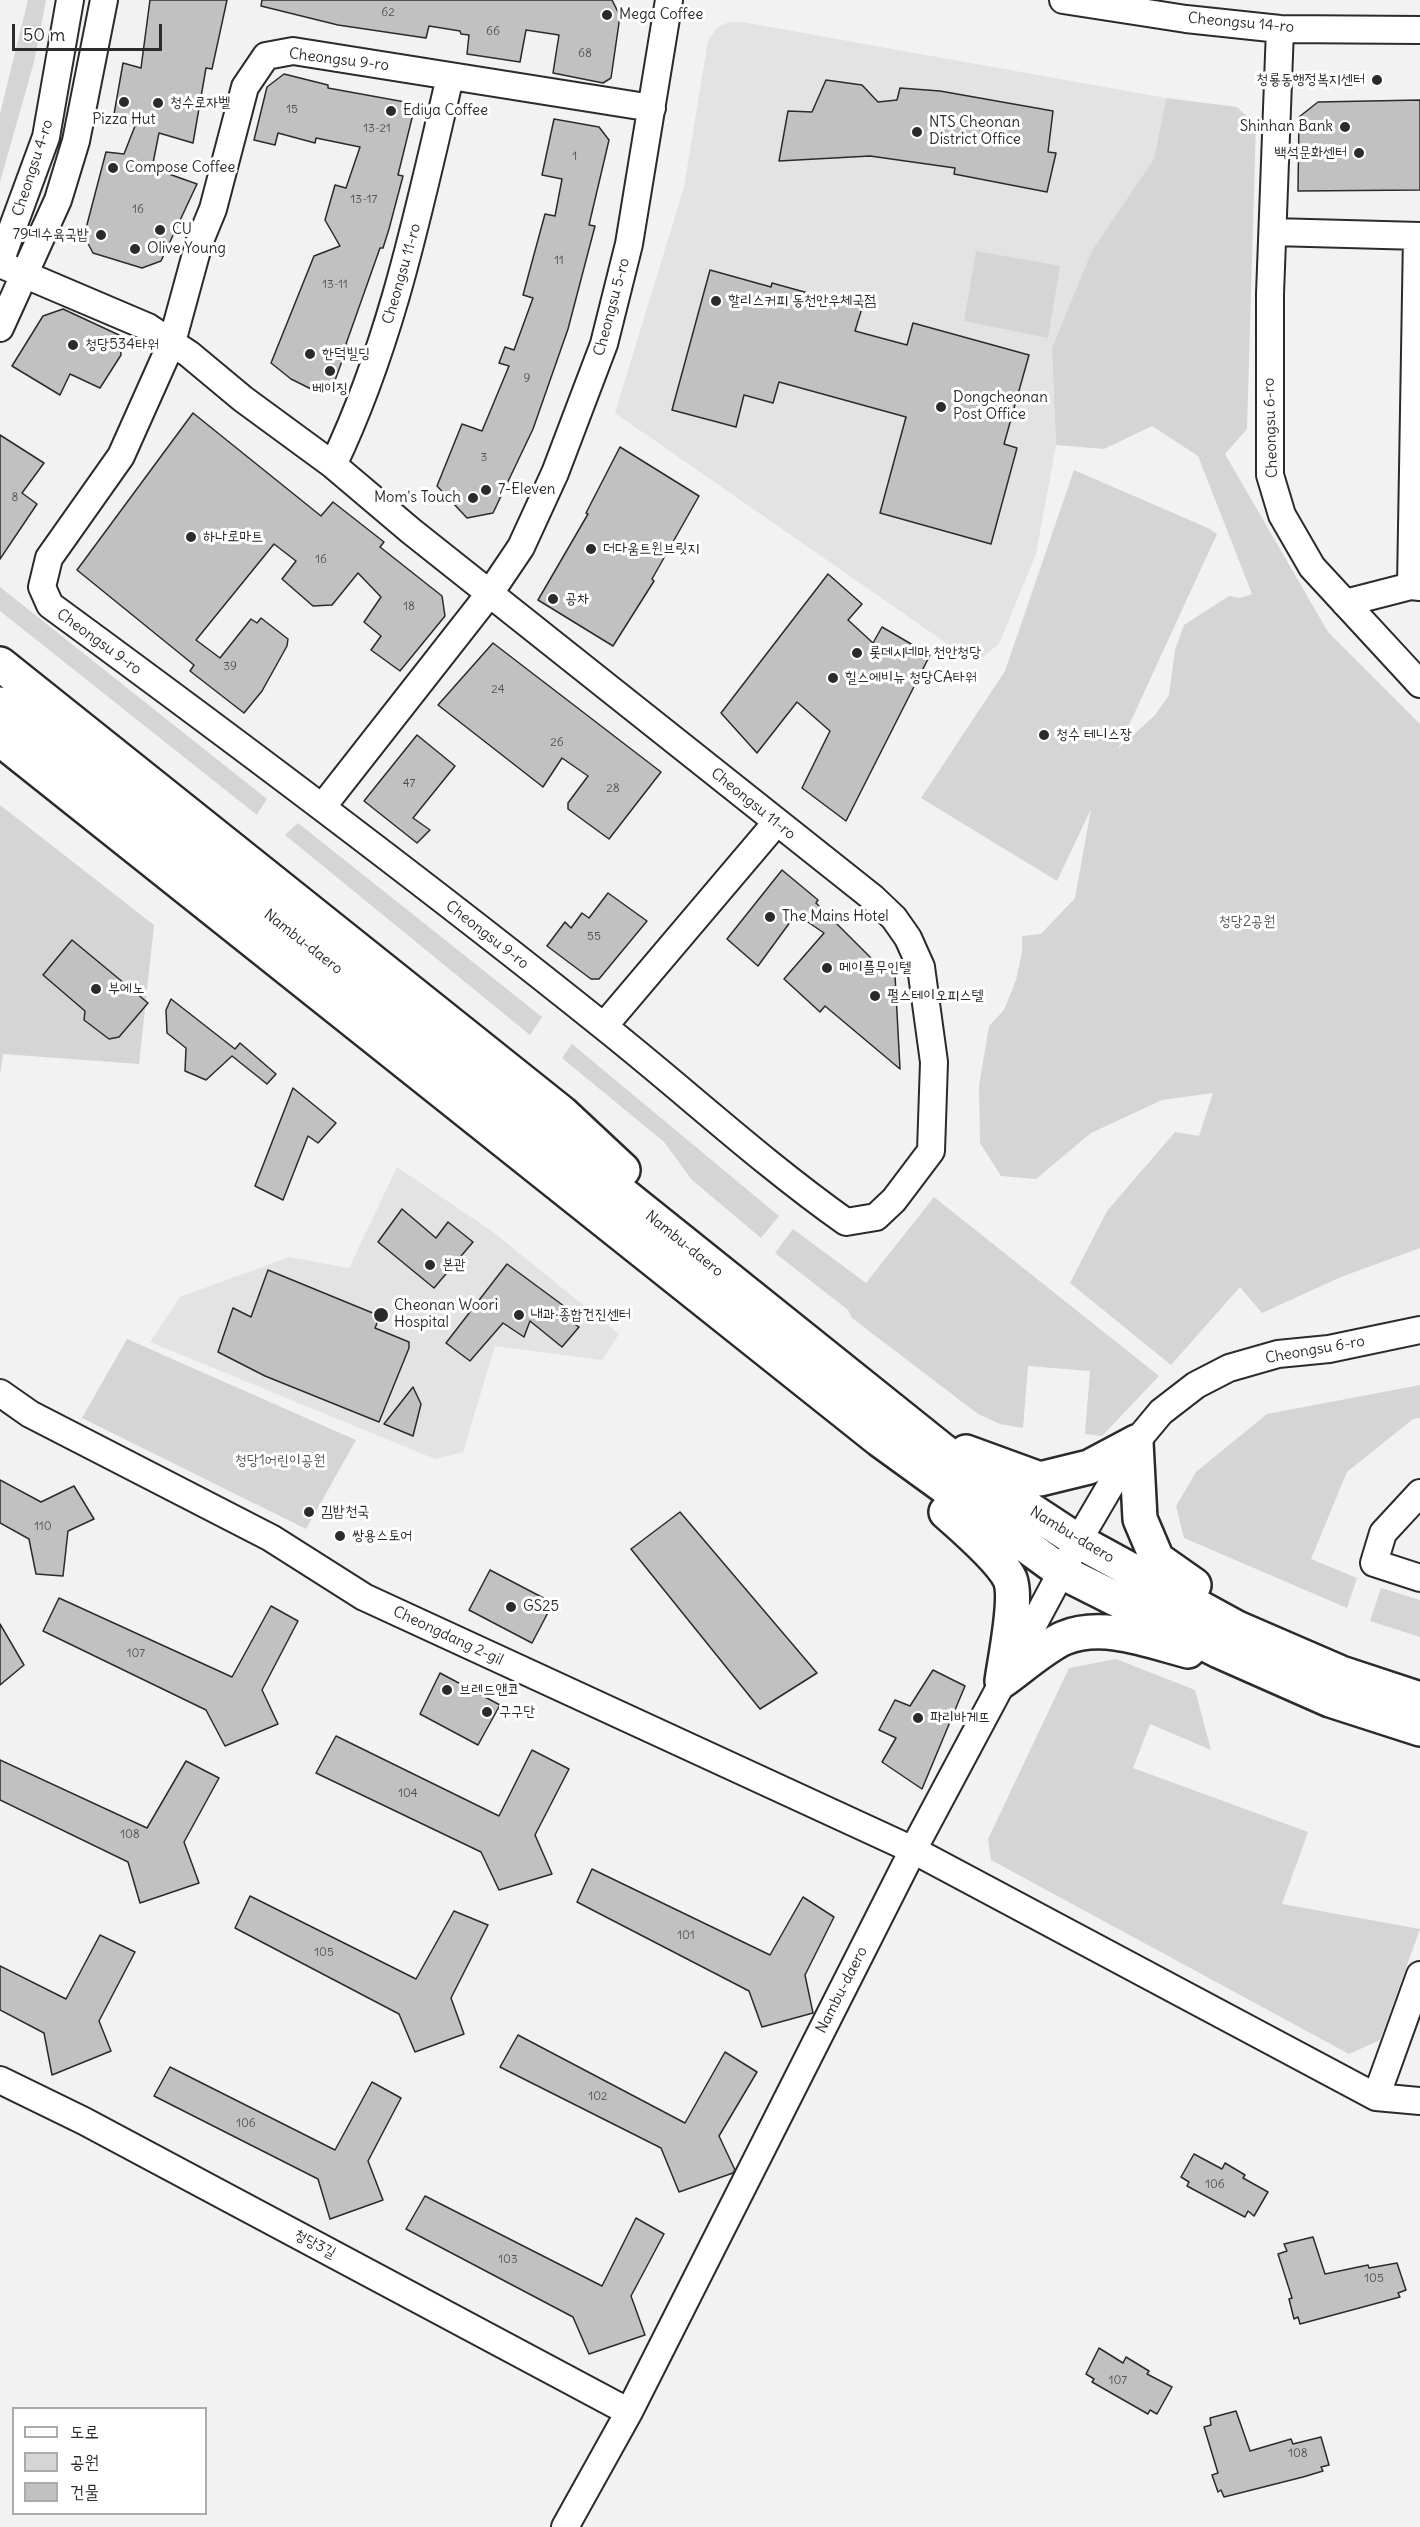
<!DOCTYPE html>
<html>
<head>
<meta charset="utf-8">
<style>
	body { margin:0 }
	#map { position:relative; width:1420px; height:2527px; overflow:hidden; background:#f2f2f2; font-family:Delius,"Poor Story",sans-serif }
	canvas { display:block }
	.legend { position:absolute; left:12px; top:2407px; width:195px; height:108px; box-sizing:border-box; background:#fff; border:2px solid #aaa; margin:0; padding:8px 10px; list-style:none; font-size:18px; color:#2b2b2b }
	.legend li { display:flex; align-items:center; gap:12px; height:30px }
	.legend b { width:30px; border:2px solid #aaa }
	.scale { position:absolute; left:12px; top:24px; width:150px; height:27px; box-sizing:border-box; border:3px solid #2b2b2b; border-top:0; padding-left:8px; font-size:18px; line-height:21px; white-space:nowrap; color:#2b2b2b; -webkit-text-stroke:4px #fff; paint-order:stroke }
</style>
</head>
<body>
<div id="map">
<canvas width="1420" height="2527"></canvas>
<ul class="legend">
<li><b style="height:8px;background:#fff"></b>도로</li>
<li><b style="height:16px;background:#d5d5d5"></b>공원</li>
<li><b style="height:16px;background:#c1c1c1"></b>건물</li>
</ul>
<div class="scale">50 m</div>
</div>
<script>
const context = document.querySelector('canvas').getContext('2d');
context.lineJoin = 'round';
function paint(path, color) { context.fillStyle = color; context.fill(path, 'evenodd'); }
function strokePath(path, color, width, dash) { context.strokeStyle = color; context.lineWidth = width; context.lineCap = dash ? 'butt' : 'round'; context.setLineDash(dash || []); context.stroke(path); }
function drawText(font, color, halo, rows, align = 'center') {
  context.font = font + ' Delius,"Poor Story",sans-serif'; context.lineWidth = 6; context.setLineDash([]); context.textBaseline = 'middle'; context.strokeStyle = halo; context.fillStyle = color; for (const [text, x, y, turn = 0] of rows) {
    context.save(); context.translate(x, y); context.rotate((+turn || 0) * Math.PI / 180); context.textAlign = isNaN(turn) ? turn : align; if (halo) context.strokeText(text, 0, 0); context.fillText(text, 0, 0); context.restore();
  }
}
paint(new Path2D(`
	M729,22h13l424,76 -12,61 -22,35 -80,154 4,97 -20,109 -37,90 -24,19 -360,-250 69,-226 24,-147 10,-13z
	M397,1167l96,65 126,102 -17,26 -107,-14 -32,106 -28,7 -285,-117 30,-45 109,-40 60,11z`), '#e3e3e3');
paint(new Path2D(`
	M28,0h18l-12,62 -34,120v-68z
	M1166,98l71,9 19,18 -9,304 -22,25 103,178 92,92v524l-79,29 -79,36 -22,-26 -69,78 -101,-82 37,-72 68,-79 24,4 14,-43 -51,7 -71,33 -55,46 -35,-3 -21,-33 -1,-57 10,-60 15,-16 12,-30 6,-28v-16l19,-2 34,-36 16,-89 -34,72 -136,-83 84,-127 69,-201 134,58 9,6 -99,215 37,-34 14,-20 6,-45 9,-25 45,-29 11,2 12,-4 -54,-138 -46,-30 -48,23 -48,-4 -4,-97 40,-97 62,-92z
	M976,251l84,15 -12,72 -84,-17z
	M0,587l267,212 -10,16 -257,-204z
	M0,805l154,120 -15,139 -136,-10 -3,20z
	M298,823l244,194 -12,18 -245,-200z
	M572,1044l207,172 -18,22 -69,-58 -28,-38 -102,-84z
	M934,1197l225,179 -57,60 -17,-2 5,-63 -62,-5 -5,62 -23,-4 -22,-10 -126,-96 -4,-8 -73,-57 18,-24 73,54z
	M127,1339l229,101 -50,89 -224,-111z
	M1420,1385v33l-7,1 -66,53 -36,87 46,19 -10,30 -163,-70 -8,-32 20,-34 71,-58z
	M1381,1588l39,12v37l-50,-16z
	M1116,1659l79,31 16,60 -61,-26 -17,44 175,64 -26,72 138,25 -40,111 -31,14 -358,-194 -3,-21 81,-171z`), '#d5d5d5');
const building = new Path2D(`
	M150,0h77l-15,69 -6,-1 -13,75 -34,-10 -7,35 45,16 -36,77 -19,7 -49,-15 -9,-17 22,-84 18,2 11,-28 -22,-6 10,-57 18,5z
	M262,0h350l8,16 -9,62 -8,5 -50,-10 6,-38 -33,-5 -6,32 -53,-8 2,-19 -8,-1 -1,-3 -31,-5 -3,12 -88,-13 -77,-19z
	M284,74l44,11v3l77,14 8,12 -15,61 5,1 -14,53 -6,19h-3l-34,96 2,1 -14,38 -21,7 -22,-11 -20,-16 43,-107 26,-10 -15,-26 10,-35 11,3 14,-41 -44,-9 -1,5 -37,-10 -3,12 -21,-5 13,-53z
	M826,80l36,5 16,17 19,-2 3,-12 40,3 113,20 -5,41 8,1 -9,39 -93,-18 1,-6 -85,-12 -91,5 9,-50 24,1z
	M1420,100v90l-122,1 1,-74 19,-15z
	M554,119l45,8 10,13 -20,85 6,1 -27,103 -35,100 -40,84 -26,5 -30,-32 25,-62 20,7 27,-65 -10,-3 6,-16 9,3 19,-52 -10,-3 22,-81 10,2 7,-37 -20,-4z
	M710,270l61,17 1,-4 90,25 -7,23 52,14 6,-22 116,32 -25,89 13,4 -26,96 -111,-31 26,-96 -127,-35 -6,21 -29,-8 -8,32 -64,-17z
	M63,309l56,26 2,20 -21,33 -30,-14 -10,21 -48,-29 31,-50z
	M193,413l128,103 12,-14 51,40 -4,5 62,49 3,20 -45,55 -29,-21 10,-14 -17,-14 17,-25 -23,-24 -26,32 -19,1 -31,-27 14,-18 -22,-17 -78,96 24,18 31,-39 6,4 4,-5 27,21 -1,7 -25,45 -18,22 -54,-42 4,-6 -117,-95z
	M0,435l44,28 -22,30 15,11 -37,55z
	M620,447l79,49 -47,83 2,2 -41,65 -75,-46 50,-86 -2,-1z
	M828,574l34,30 -14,16 25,23 9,-16 48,28 -84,166 -44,-33 28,-57 -33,-29 -40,51 -36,-40z
	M493,643l168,129 -52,67 -41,-30v-6l20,-27 -26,-18 -19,29 -105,-82z
	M417,735l38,31 -42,52 17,12 -13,13 -53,-42z
	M782,870l36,30 -2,3 63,63 5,-6 11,15 5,94 -75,-63 -5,6 -36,-33 40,-46 -28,-19 -38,52 -31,-27z
	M608,893l39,28 -48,58h-8l-44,-33 18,-24 6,6 11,-15 7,5z
	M72,940l76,63 -29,34 -10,2 -25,-19 1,-9 -42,-36z
	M171,999l64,50 5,-6 36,31 -9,10 -35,-28 -26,24 -21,-9 1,-23 -19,-15 -1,-23z
	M293,1088l43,35 -18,20 -10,-7 -25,64 -28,-14z
	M402,1209l34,29 12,-16 25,20 -39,46 -56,-46z
	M507,1264l65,48 -5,7 12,8 -17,20 -32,-26 -6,16 -21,-14 -33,38 -24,-18z
	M268,1270l112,46 -5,12 34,14v6l-30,74 -114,-46 -47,-24 15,-44 18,9z
	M413,1387l8,17 -8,32 -29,-12z
	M0,1480l41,22 33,-16 20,33 -26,12 -5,45 -27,-2 -7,-35 -29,-16z
	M680,1512l137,161 -57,36 -129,-160z
	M490,1570l63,33 -21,40 -63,-33z
	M59,1598l173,79 39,-71 27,15 -36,69 16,34 -53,22 -19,-36 -163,-79z
	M0,1624l24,41 -24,20z
	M933,1670l32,16 -43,103 -40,-27 14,-24 -17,-8 16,-30 15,6z
	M440,1673l60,32 -22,40 -58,-31z
	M336,1736l163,80 33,-66 37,19 -34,66 17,39 -53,16 -18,-38 -165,-79z
	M0,1760l147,68 39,-67 33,17 -35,64 15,41 -59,20 -12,-41 -128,-62z
	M592,1869l178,86 33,-58 31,20 -29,58 8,38 -51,14 -13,-36 -172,-89z
	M250,1896l166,83 38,-68 34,14 -37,73 13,36 -49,18 -16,-38 -164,-86z
	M100,1935l35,17 -36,69 12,30 -59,24 -8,-42 -44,-23v-44l66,33z
	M518,2035l167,88 40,-71 32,20 -38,64 16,34 -2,3 -54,19 -18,-44 -161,-81z
	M170,2067l165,83 37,-68 29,16 -33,63 15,39 -53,19 -12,-40 -164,-83z
	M1194,2154l28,15 3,-6 20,12 -2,3 25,14 -14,24 -6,-5 -3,6 -58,-31 2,-4 -8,-5z
	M425,2196l177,90 34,-68 28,16 -33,62 14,39 -56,19 -16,-37 -167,-88z
	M1313,2237l12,37 43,-9 1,3 28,-5 9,27 -8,3 2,4 -100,27 -2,-7 -4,2 -5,-20 3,-1 -14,-44 9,-3 -3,-7z
	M1099,2348l24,15 3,-6 23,14 -2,3 25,13 -15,27 -7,-4 -2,4 -56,-32 2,-3 -8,-5z
	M1236,2411l14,40 41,-12 2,5 28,-7 8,28 -8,2 2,4 -20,6 -79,20 -3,-7 -3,2 -6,-17 6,-2 -14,-46 7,-2 -1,-7z`);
paint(building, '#c1c1c1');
strokePath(building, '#2b2b2b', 1.5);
const minor = new Path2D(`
	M1063,0l123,19 94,10 140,1
	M1280,29l-10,265v181l12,40 30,52 108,117
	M1273,232l147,4
	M0,262l46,-125 24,-137
	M0,264l148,63 41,27 54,45 90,66 78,66 462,367 21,20 14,20 13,29 13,95 -3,89 -37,49 -18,17 -30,5c-85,-60 -162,-132 -244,-197 -181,-145 -365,-283 -552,-420l-8,-18 7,-29 72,-102 51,-114 27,-99 14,-34 32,-122 21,-31 27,-5 359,57
	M0,328l58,-128 18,-59 28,-141
	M333,465c59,-123 86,-256 117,-388
	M1411,586l6,-350
	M1345,603l66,-17 9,1
	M323,806l167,-213 31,-46 34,-74 49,-129 25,-100 40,-244
	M604,1026l172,-203
	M0,1393l30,21 241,124 93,59 549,253 463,247 44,4
	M1420,1493l-37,40 -9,30 46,15
	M0,2080l84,41 545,291
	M1376,2097l44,-122
	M565,2527l64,-115 284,-562 165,-309 58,-99 25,-30 35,-27 33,-17 49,-14 51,-5 91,-19`);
const highway = new Path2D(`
	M0,664l562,449 61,57
	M0,704l620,488 332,266 126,83 159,87 104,45 79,26
	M0,739l880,701 182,132 157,79 111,49 90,29
	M966,1452l74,27 49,-12 47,-25 4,77 17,40 37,26
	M946,1512c16,14 55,48 64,67 8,20 -5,79 -8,102
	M1002,1681c17,-12 45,-36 62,-43 39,-16 86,3 124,13`);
strokePath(minor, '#2b2b2b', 30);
strokePath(highway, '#2b2b2b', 38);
strokePath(minor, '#fff', 26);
strokePath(highway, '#fff', 33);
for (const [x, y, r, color] of [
	[607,15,6,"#2b2b2b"],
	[1377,80,6,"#2b2b2b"],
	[124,102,6,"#2b2b2b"],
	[158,103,6,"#2b2b2b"],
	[391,111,6,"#2b2b2b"],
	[1345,127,6,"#2b2b2b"],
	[917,132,6,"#2b2b2b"],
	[1359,153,6,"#2b2b2b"],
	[113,168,6,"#2b2b2b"],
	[160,230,6,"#2b2b2b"],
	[101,235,6,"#2b2b2b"],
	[135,249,6,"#2b2b2b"],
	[716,301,6,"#2b2b2b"],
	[73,345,6,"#2b2b2b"],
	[310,354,6,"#2b2b2b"],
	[330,371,6,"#2b2b2b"],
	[941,407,6,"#2b2b2b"],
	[486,490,6,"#2b2b2b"],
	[473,498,6,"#2b2b2b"],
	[191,537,6,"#2b2b2b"],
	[591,549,6,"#2b2b2b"],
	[553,599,6,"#2b2b2b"],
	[857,653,6,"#2b2b2b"],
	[833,678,6,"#2b2b2b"],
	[1044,735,6,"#2b2b2b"],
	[770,917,6,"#2b2b2b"],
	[827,968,6,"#2b2b2b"],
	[96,989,6,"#2b2b2b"],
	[875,996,6,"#2b2b2b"],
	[430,1265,6,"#2b2b2b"],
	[381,1315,8,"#2b2b2b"],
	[519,1315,6,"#2b2b2b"],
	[309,1512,6,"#2b2b2b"],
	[340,1536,6,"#2b2b2b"],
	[511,1607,6,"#2b2b2b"],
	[447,1690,6,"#2b2b2b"],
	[487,1712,6,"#2b2b2b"],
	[918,1718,6,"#2b2b2b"]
]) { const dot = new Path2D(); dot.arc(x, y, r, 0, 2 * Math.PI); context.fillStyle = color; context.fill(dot); strokePath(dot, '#fff', 2); }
drawText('12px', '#505050', null, [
	["62",388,13],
	["66",493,32],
	["68",585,54],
	["15",292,110],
	["13-21",377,129],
	["1",575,157],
	["13-17",364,200],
	["16",138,210],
	["11",559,261],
	["13-11",335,285],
	["9",527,379],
	["3",484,458],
	["8",15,498],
	["16",321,560],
	["18",409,607],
	["39",230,667],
	["24",498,690],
	["26",557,743],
	["47",409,784],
	["28",613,789],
	["55",594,937],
	["110",43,1527],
	["107",136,1654],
	["104",408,1794],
	["108",130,1835],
	["101",686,1936],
	["105",324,1953],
	["102",598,2097],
	["106",246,2124],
	["106",1215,2185],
	["103",508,2260],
	["105",1374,2279],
	["107",1118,2381],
	["108",1298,2454]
]);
drawText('15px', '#2b2b2b', '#fff', [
	["Mega Coffee",619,15],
	["청룡동행정복지센터",1365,80,"right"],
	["청수로자벨",170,103],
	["Ediya Coffee",403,111],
	["Pizza Hut",124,120,"center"],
	["NTS Cheonan",929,123],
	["District Office",929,140],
	["Shinhan Bank",1333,127,"right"],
	["백석문화센터",1347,153,"right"],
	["Compose Coffee",125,168],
	["CU",172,230],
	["79네수육국밥",89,235,"right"],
	["Olive Young",147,249],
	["할리스커피 동천안우체국점",728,301],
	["청당534타워",85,345],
	["한덕빌딩",322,354],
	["베이징",330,389,"center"],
	["Dongcheonan",953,398],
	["Post Office",953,415],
	["7-Eleven",498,490],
	["Mom's Touch",461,498,"right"],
	["하나로마트",203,537],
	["더다움트윈브릿지",603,549],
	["공차",565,599],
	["롯데시네마 천안청당",869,653],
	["힐스에비뉴 청당CA타워",845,678],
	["청수 테니스장",1056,735],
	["The Mains Hotel",782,917],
	["메이플무인텔",839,968],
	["부에노",108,989],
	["펄스테이오피스텔",887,996],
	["본관",442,1265],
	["Cheonan Woori",394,1306],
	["Hospital",394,1323],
	["내과·종합건진센터",531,1315],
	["김밥천국",321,1512],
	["쌍용스토어",352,1536],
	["GS25",523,1607],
	["브레드앤코",459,1690],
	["구구단",499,1712],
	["파리바게뜨",930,1718]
], 'left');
drawText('15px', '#2b2b2b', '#fff', [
	["Cheongsu 14-ro",1241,23,5],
	["Cheongsu 9-ro",339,60,7],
	["Cheongsu 4-ro",33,168,-72],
	["Cheongsu 11-ro",402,274,-74],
	["Cheongsu 5-ro",612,307,-75],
	["Cheongsu 6-ro",1271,428,-92],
	["Cheongsu 9-ro",99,642,36],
	["Cheongsu 11-ro",753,804,39],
	["Cheongsu 9-ro",487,935,38],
	["Nambu-daero",303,942,38],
	["Nambu-daero",684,1244,39],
	["Cheongsu 6-ro",1315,1350,-10],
	["Nambu-daero",1072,1535,31],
	["Cheongdang 2-gil",448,1636,25],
	["Nambu-daero",842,1990,-63],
	["청당3길",315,2244,28]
]);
drawText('15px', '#565656', '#fff', [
	["청당2공원",1247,922],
	["청당1어린이공원",280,1461]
]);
</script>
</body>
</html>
